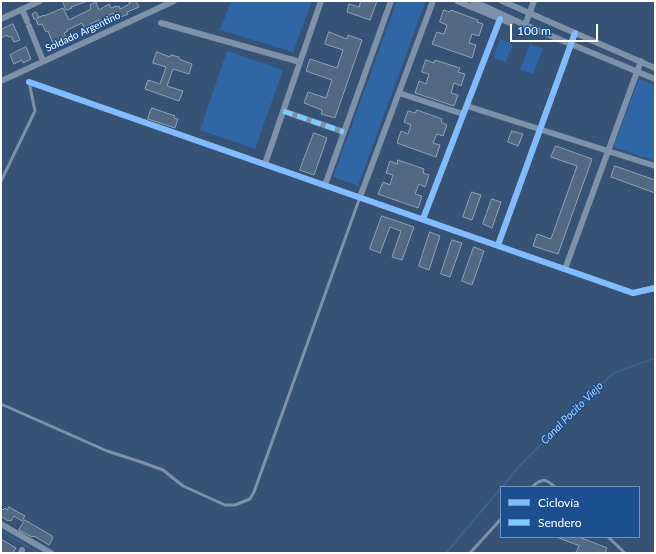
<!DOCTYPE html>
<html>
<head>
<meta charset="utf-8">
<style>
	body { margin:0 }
	#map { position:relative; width:656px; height:554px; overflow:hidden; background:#365274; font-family:Lato,sans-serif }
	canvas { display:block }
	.frame { position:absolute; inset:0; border:2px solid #fff; pointer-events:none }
	.legend { position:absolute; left:500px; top:486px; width:140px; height:52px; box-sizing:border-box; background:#1b4f8f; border:1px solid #7695bc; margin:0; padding:5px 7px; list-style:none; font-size:12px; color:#fff }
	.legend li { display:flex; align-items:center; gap:8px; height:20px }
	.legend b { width:20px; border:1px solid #7695bc }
	.scale { position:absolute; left:510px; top:24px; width:88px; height:18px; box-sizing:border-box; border:2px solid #fff; border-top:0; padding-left:5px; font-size:12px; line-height:14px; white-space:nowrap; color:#fff; -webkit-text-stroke:3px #1b4f8f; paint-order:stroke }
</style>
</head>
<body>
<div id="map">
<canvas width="656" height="554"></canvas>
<div class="frame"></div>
<ul class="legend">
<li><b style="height:5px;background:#80bcff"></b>Ciclovía</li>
<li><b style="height:5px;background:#80caff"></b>Sendero</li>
</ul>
<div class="scale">100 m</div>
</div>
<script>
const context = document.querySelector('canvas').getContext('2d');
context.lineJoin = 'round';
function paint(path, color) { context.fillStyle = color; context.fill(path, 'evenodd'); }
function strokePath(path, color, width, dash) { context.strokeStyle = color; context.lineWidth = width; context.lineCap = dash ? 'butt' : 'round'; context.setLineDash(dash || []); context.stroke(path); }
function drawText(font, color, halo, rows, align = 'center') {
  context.font = font + ' Lato,sans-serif'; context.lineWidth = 3; context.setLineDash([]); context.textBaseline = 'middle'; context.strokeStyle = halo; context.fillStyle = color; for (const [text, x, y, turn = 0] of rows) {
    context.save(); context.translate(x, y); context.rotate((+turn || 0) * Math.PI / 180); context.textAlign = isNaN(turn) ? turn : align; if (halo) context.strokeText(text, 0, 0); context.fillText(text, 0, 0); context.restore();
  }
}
paint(new Path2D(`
	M231,1h81l-19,51 -73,-22z
	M397,1h24l4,2 -67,183 -25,-9z
	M500,39l13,5 -7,18 -13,-4z
	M530,44l13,5 -10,25 -13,-4z
	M227,51l56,19 -28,79 -55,-19z
	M639,79l16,7v75l-42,-14z`), '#2f66a5');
strokePath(new Path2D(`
	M502,487l22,-26 85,-84 7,-5 39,-14
	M1,531l37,22
	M446,553l55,-65`), '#3b618d', 2);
const building = new Path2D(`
	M63,1h22v1l-14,5 1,1 -6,2z
	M134,1h2l3,6 -12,5 1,2 -7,3v-1l-5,3 -3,-6 -8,4 1,3 -6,3 -1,-3 -9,4 1,4 -6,2 -3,-7 -15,7 1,1 -4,2 2,4 -7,3 2,5 -7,3 -2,-4h1l-5,-13 -2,1 -4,-8 -4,1 -2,-6h-2l-2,-5 4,-2 3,5 -2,1 7,-3v1l19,-8 6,12 22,-11 -1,-4 6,-3 3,8 10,-6 2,4 5,-2 1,1 2,-1 1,3 10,-5 -1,-1z
	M361,1h16l-7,19 -23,-8 2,-8 10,3z
	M444,10l6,2 1,-2 27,10 -1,2 6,2 -4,12 -7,-2 -3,9 7,2 -4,13 -40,-14 5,-12 7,2 3,-9 -7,-3z
	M13,24l7,16 -6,2 -3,-6 -3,1 -1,-2 -6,3v-8z
	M329,32l18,7 1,-4 14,5 -27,78 -14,-4 1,-4 -18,-7 4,-11 18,6 6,-18 -26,-9 4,-12 27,9 6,-18 -18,-6z
	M26,47l5,12 -8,4 -1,-3 -8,4 -4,-9z
	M157,52l13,5 1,-2 8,2v2l13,5 -3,10 -16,-5 -6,17 16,5 -4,10 -34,-12 3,-9 12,4 6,-17 -13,-4z
	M426,60l8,3 1,-3 25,8 -2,4 7,2 -4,12 -7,-3 -3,10 7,2 -4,11 -39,-13 4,-12 7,3 3,-10 -7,-2z
	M152,108l23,8 -1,2 4,1 -3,9 -27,-9z
	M417,110l25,9 -1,3 6,3 -4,11 -6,-2 -4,9 7,2 -4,12 -39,-14 4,-12 7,3 3,-9 -7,-3 4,-11 7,2z
	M512,131l11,3 -5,12 -10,-4z
	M314,133l13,5 -13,37 -14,-5z
	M556,146l36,13 -34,95 -25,-8 4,-12 14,5 26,-73 -26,-9z
	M398,160l26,9 -1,4 6,2 -4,12 -6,-3 -4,10 7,2 -4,12 -40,-14 5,-12 7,3 3,-10 -7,-2 4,-12 7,3z
	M615,166l40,14v13l-44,-16z
	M472,192l9,3 -9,25 -9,-3z
	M492,199l9,3 -9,26 -9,-4z
	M382,216l32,11 -12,33 -10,-3 9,-26 -11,-4 -10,26 -10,-4z
	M430,232l10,4 -11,34 -10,-4z
	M452,240l10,3 -12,34 -9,-3z
	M474,247l10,4 -12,34 -10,-4z
	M9,507l16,9 -3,5 -8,-5 -3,5 -2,-1 -1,1 -7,-5v-8l2,2 2,-2 2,2z
	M25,520l27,16 1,2 -4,7 -13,-8 -3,-1 -1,1 -13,-7z
	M557,537h22l28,11 -2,5h-29l3,-7z
	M1,539l15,9 -3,5h-12z`);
paint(building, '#526984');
strokePath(building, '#92a2b6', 1);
strokePath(new Path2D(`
	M1,181l34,-70 -6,-29
	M1,404l106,47 34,11 22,8 20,16 42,19h10l15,-6 4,-7 106,-295
	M532,487c10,-9 13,-9 23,0
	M608,537l17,16
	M470,553l31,-34`), '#7d92a8', 3);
strokePath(new Path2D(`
	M457,1l53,22 2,-4
	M473,1l52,24 130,54
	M502,1l153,67
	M22,9l5,12
	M1,19l39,-18
	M161,23l139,39
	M525,25l9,-24
	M29,26l14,35
	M1,81l173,-80
	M29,82l604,211 22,-5
	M399,93l64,21
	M467,106l188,60
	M283,111l61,21
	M265,164l56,-163
	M325,185l66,-184
	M360,197l73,-196
	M423,219l77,-200
	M498,245l77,-212
	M565,269l76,-208
	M1,524l50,29
	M21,553l1,-3`), '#7d92a8', 6);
strokePath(new Path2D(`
	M283,111l61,21`), '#80caff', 5, [10, 5]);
strokePath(new Path2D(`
	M29,82l604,211 22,-5
	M423,219l77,-200
	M498,245l77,-212`), '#80bcff', 6);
drawText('10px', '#fff', '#1b4f8f', [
	["Soldado Argentino",83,32,-25]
]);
drawText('italic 11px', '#b5d3f5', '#1b4f8f', [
	["Canal Pocito Viejo",572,413,-45]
]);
</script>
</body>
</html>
